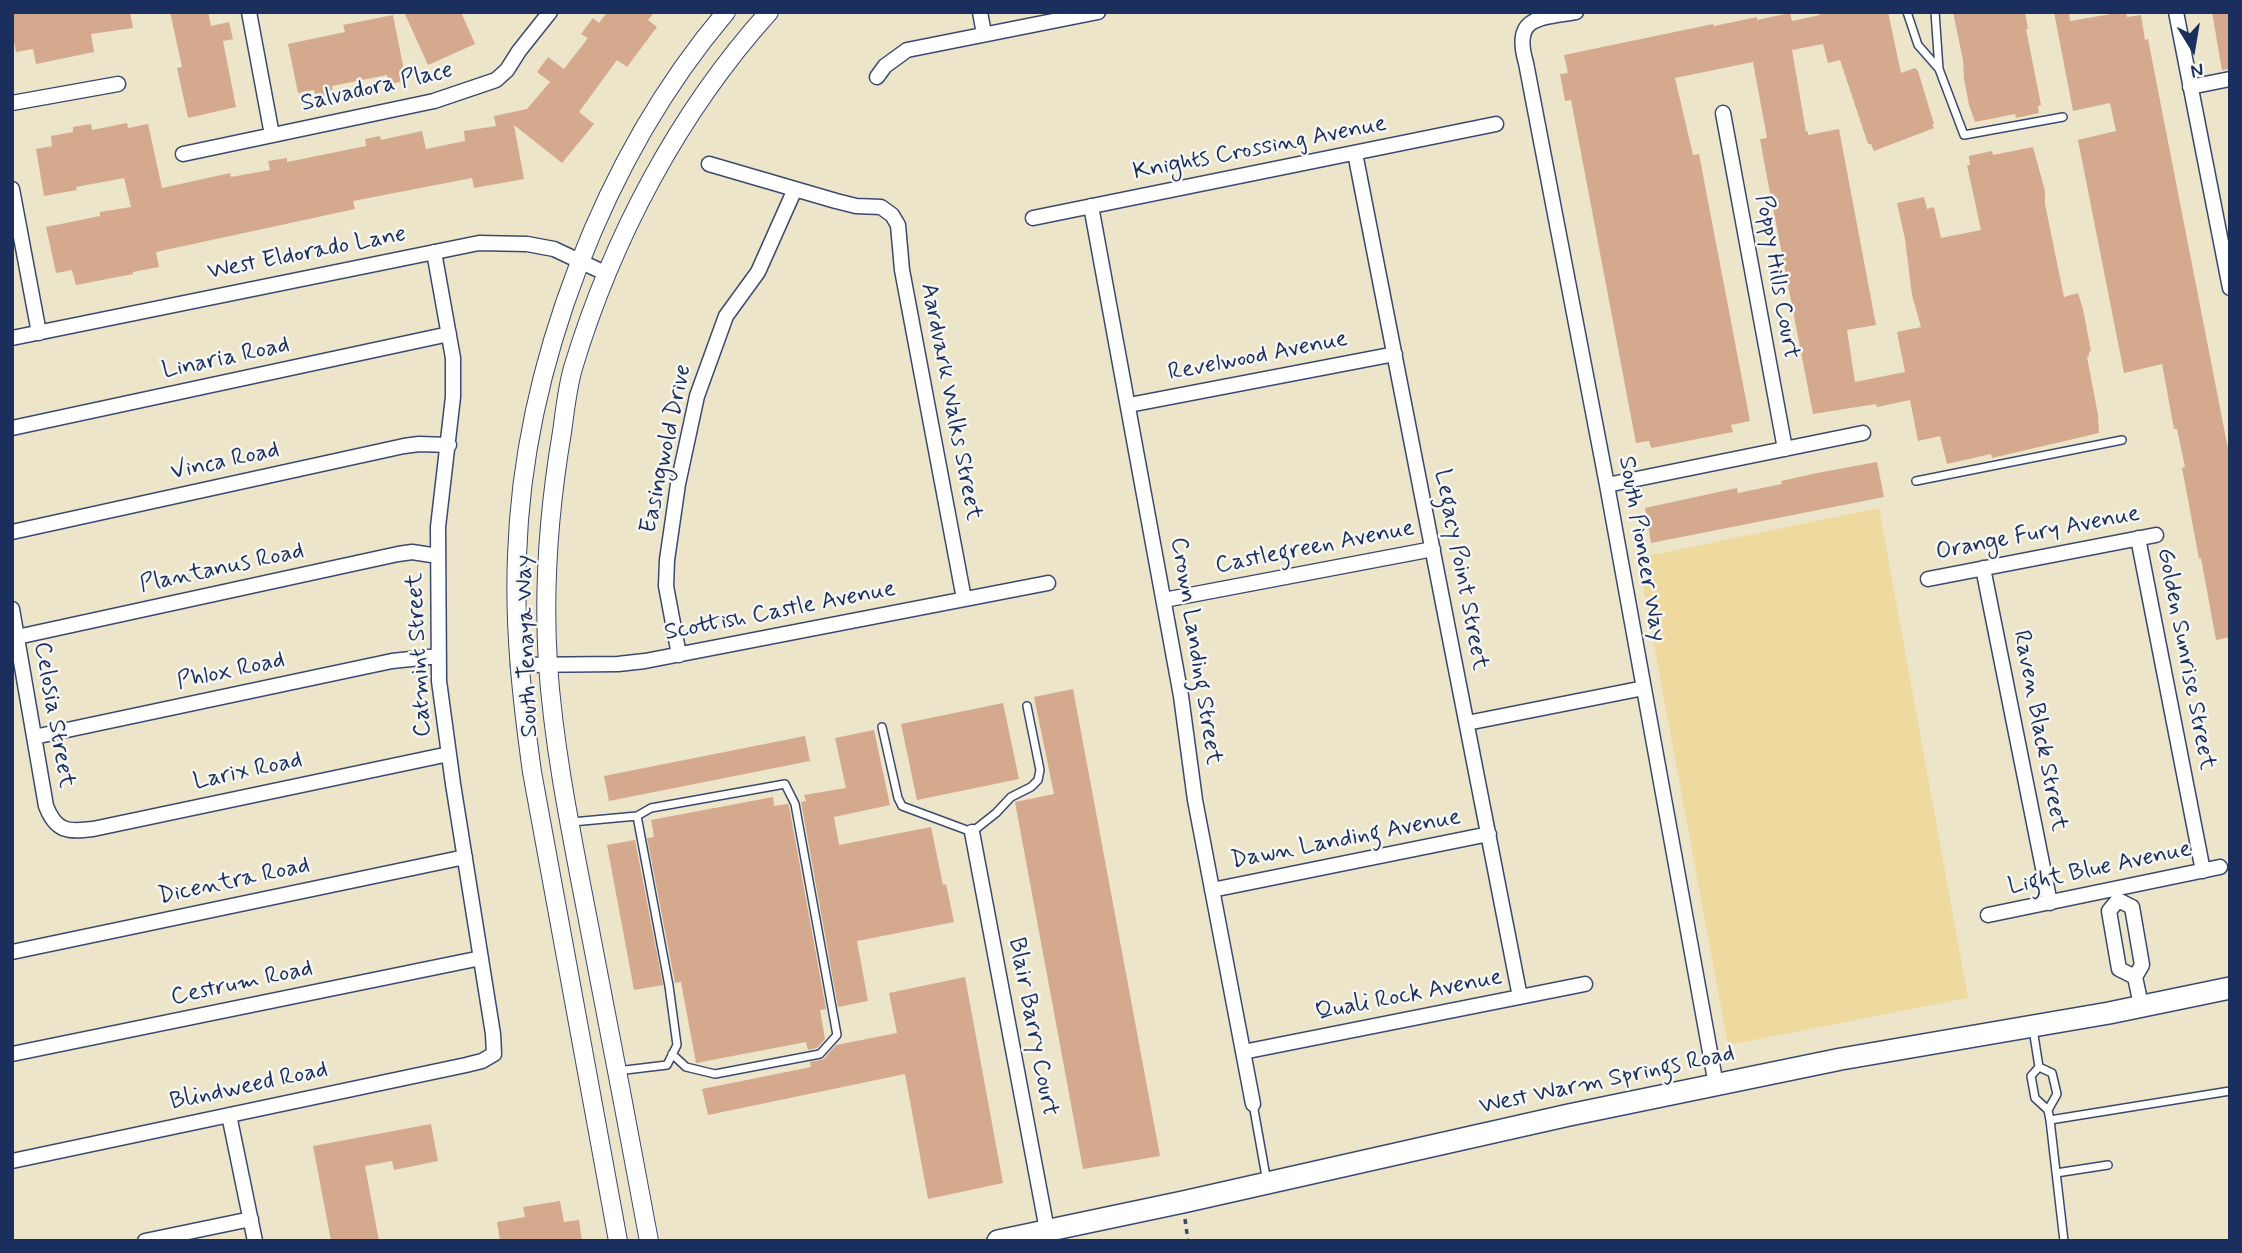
<!DOCTYPE html>
<html>
<head>
<meta charset="utf-8">
<style>
	body { margin:0 }
	#map { position:relative; width:2242px; height:1253px; overflow:hidden; background:#ede5c9; font-family:Mynerve,sans-serif }
	canvas { display:block }
	.frame { position:absolute; inset:0; border:14px solid #1b2f5e; pointer-events:none }
	.north { position:absolute; left:2158px; top:14px; width:70px; height:70px; -webkit-text-stroke:5px #f6f6f2; paint-order:stroke; rotate:169deg; font-size:19px; font-weight:700; line-height:28px; text-align:center; color:#1b2f5e }
	.north::after { content:''; display:block; margin:auto; width:24px; height:32px; background:#1b2f5e; clip-path:polygon(50% 0,100% 100%,50% 72%,0 100%) }
</style>
</head>
<body>
<div id="map">
<canvas width="2242" height="1253"></canvas>
<div class="frame"></div>
<div class="north">N</div>
</div>
<script>
const context = document.querySelector('canvas').getContext('2d');
context.lineJoin = 'round';
function paint(path, color) { context.fillStyle = color; context.fill(path, 'evenodd'); }
function strokePath(path, color, width, dash) { context.strokeStyle = color; context.lineWidth = width; context.lineCap = dash ? 'butt' : 'round'; context.setLineDash(dash || []); context.stroke(path); }
function drawText(font, color, halo, rows, align = 'center') {
  context.font = font + ' Mynerve,sans-serif'; context.lineWidth = 5; context.setLineDash([]); context.textBaseline = 'middle'; context.strokeStyle = halo; context.fillStyle = color; for (const [text, x, y, turn = 0] of rows) {
    context.save(); context.translate(x, y); context.rotate((+turn || 0) * Math.PI / 180); context.textAlign = isNaN(turn) ? turn : align; if (halo) context.strokeText(text, 0, 0); context.fillText(text, 0, 0); context.restore();
  }
}
paint(new Path2D(`
	M1879,508l89,490 -240,47 -90,-487z`), '#eeda9e');
paint(new Path2D(`
	M12,12h118l3,16 -42,6 3,18 -58,12 -3,-15 -17,3 -4,-20z
	M170,12h38l3,14 18,-4 4,17 -10,2 13,66 -48,11 -11,-50 5,-1z
	M404,12h57l14,32 -47,21z
	M607,12h48l-7,8 9,7 -30,40 -10,-7 -38,52 15,12 -32,39 -48,-38 10,54 -50,9 -2,-10 -119,23 2,8 -199,43 3,15 -26,5v2l-57,11 -4,-15 -16,3 -10,-46 54,-11v-4l31,-5 -7,-29 -48,9 1,3 -33,6 -8,-47 16,-3 -1,-10 22,-4v-5l18,-3 1,6 35,-7 1,5 20,-4 14,64 68,-15 1,4 39,-7 -2,-9 19,-3v4l79,-16 -1,-7 15,-3 1,4 41,-9 4,18 39,-8 -1,-10 32,-5 -2,-10 33,-7 23,-27 -13,-10 11,-15 16,12 24,-31 -7,-4 12,-16 6,5z
	M1819,12h69l13,61 14,-5 3,3 16,53h-2l2,4 -60,23 -3,-7h-3l-28,-84 -12,3 -5,-19 -31,6 14,82 2,-1v4l31,-6 26,138 11,58 -29,5 8,52 50,-10 -8,-40 24,-5 -9,-32 -7,-56 -8,-36 27,-6 3,12 7,-2 7,31 40,-8 -14,-65h3l-1,-9 23,-5 1,4 40,-8 12,44v13l19,93 14,-4 5,16 8,42 -2,1v4l-2,1 11,58 1,18 -107,25 -1,-4 -44,10 -7,-28 -22,5 -8,-41 -33,7 -1,-3 -63,10 -47,-242 -6,-33 7,-1 -14,-76 -78,16 18,77 6,-1 51,267 -19,4 2,7 -51,10 -31,6 -2,-7 -13,2 -65,-343 -6,1 -5,-27 8,-1 -4,-18 149,-31 1,2 43,-9v3l33,-7 2,8 28,-6z
	M1953,12h72l3,17h-2l15,76 -3,1 1,7 -23,5 -1,-4 -40,8 -6,-17 -5,-26 -1,-19z
	M2054,12h15l1,9 53,-9h3l1,5 14,-2 4,25 3,-1 82,420v178l-14,3 -15,-82 -2,1 -12,-65 -5,-26 3,-1 -8,-38h-3l-12,-65 -38,9 -46,-233 38,-9 -6,-28 -37,8z
	M2212,12h18v57l-8,1z
	M393,15l13,66 -17,3 -2,-9 -55,11 1,8 -17,4 -2,-8 -16,3 -10,-49 57,-12 -2,-7z
	M1877,462l7,35 -233,46 -6,-35 92,-20 1,5 44,-9 -1,-3 36,-8z
	M1073,689l87,467 -77,13 -68,-367 39,-8 -20,-97z
	M1003,703l16,76 -102,21 -16,-76z
	M874,730l16,75 -56,12 5,28 92,-18 12,58 3,-1 8,38 -97,19 11,60 -30,6 -37,-205 5,-1 -2,-6 42,-7 -11,-50z
	M805,736l5,25 -201,40 -5,-25z
	M773,797l1,9 14,-2 1,2 37,203 -6,1 5,29 -8,9 -9,2 -2,-8 -110,21 -15,-81 -6,1 -28,-145 7,-1 -3,-17z
	M635,840l28,145 -29,5 -27,-145z
	M965,977l38,206 -75,16 -23,-125 -197,41 -6,-26 109,-22 -1,-5 14,-3 12,-14 61,-12 -8,-40z
	M431,1124l7,37 -44,9 -2,-9 -27,5 14,75h-48l-18,-95z
	M560,1201l4,21 15,-2 3,21h-82l-3,-19 28,-5 -2,-10z`), '#d5a98e');
const service = new Path2D(`
	M1907,12l11,33 21,24 25,66 99,-18
	M1935,12l4,57
	M1916,481l206,-41
	M882,727l16,71 4,8 70,26 24,-19 15,-16 20,-10 7,-7 2,-10 -13,-64
	M572,822l65,-6
	M2033,1029l6,38
	M617,1071l50,-6 10,-20 -8,-59 -32,-170 14,-8 134,-24 10,20 42,231 -17,19 -105,20 -29,-7 -14,-13
	M1253,1104l14,78
	M2048,1110l9,-16 -5,-21 -13,-6 -8,9 4,22 13,12 2,10
	M2056,1173l52,-8
	M2064,1241l-14,-121 180,-29`);
const minor = new Path2D(`
	M249,12l23,123
	M980,12l4,22
	M1576,12c-36,6 -64,4 -50,51l81,422 109,600
	M2176,12l54,276
	M877,77l8,-11 22,-16 191,-38
	M2190,87l40,-8
	M12,103l106,-19
	M1723,113l62,336
	M1355,153l165,844
	M183,154l251,-53 62,-21 11,-10 12,-19 31,-39
	M709,164l127,37 20,5 25,1 11,8 6,10 4,45 62,329
	M12,189l27,144
	M1091,206l90,490 14,104 58,304
	M1033,218l463,-94
	M12,338l467,-95 48,1 27,5 53,25
	M1129,405l266,-51
	M12,428l437,-94
	M1607,485l256,-52
	M12,532l392,-86 15,-2 30,1
	M2138,538l65,333
	M1983,568l67,335
	M1928,579l228,-44
	M1164,600l269,-51
	M12,609l34,197c10,26 22,26 47,23l356,-75
	M17,637l381,-83 14,-2 26,4
	M679,655l-13,-69 1,-26 11,-76 19,-88 29,-80 32,-44 37,-83
	M518,665l100,-1 27,-3 403,-78
	M1467,723l177,-35
	M34,737l358,-76 47,-5
	M972,832l75,398
	M1212,890l277,-56
	M2118,900l14,7 10,58 -7,12 6,28
	M2118,900l-9,11 10,58 16,8
	M1988,915l232,-48
	M12,952l453,-95
	M1243,1052l342,-68
	M12,1054l469,-96
	M229,1115l26,126
	M12,1161l454,-96 16,-4 12,-7 -1,-20 -40,-250 -14,-103 -1,-154 15,-130v-39l-19,-106
	M145,1241l106,-22`);
const tertiary = new Path2D(`
	M618,1241l-86,-469c-10,-72 -18,-143 -15,-216 6,-189 87,-400 209,-544
	M649,1241c-20,-109 -41,-217 -62,-326 -16,-83 -33,-165 -39,-250 -5,-78 1,-156 14,-233 3,-21 5,-43 11,-64 39,-129 105,-255 196,-356`);
const secondary = new Path2D(`
	M998,1241l185,-39 386,-87 272,-56 268,-46 121,-25`);
strokePath(service, '#3a4a6e', 10);
strokePath(minor, '#3a4a6e', 17);
strokePath(tertiary, '#3a4a6e', 20);
strokePath(secondary, '#3a4a6e', 24);
strokePath(new Path2D(`
	M1185,1219l3,22`), '#3a4a6e', 3.5, [5, 5]);
strokePath(service, '#fff', 7);
strokePath(minor, '#fff', 14);
strokePath(tertiary, '#fff', 18);
strokePath(secondary, '#fff', 21);
drawText('24px', '#1b2f5e', '#f6f6f2', [
	["Salvadora Place",377,88,-13],
	["Knights Crossing Avenue",1260,149,-11],
	["West Eldorado Lane",307,254,-11],
	["Poppy Hills Court",1776,277,80],
	["Revelwood Avenue",1258,357,-11],
	["Linaria Road",226,359,-12],
	["Aardvark Walks Street",950,402,79],
	["Easingwold Drive",667,449,-78],
	["Vinca Road",225,462,-12],
	["Orange Fury Avenue",2038,534,-11],
	["Castlegreen Avenue",1315,548,-11],
	["South Pioneer Way",1641,549,80],
	["Plantanus Road",222,569,-12],
	["Legacy Point Street",1460,570,79],
	["Scottish Castle Avenue",780,612,-11],
	["South Tenaya Way",528,646,-92],
	["Crown Landing Street",1195,651,81],
	["Catmint Street",420,655,-93],
	["Golden Sunrise Street",2185,659,79],
	["Phlox Road",231,672,-12],
	["Celosia Street",53,715,80],
	["Raven Black Street",2039,731,79],
	["Larix Road",248,772,-12],
	["Dawn Landing Avenue",1346,840,-11],
	["Light Blue Avenue",2100,869,-12],
	["Dicentra Road",234,882,-12],
	["Cestrum Road",242,984,-12],
	["Quali Rock Avenue",1409,996,-11],
	["Blair Barry Court",1032,1027,79],
	["West Warm Springs Road",1607,1081,-12],
	["Blindweed Road",249,1087,-12]
]);
</script>
</body>
</html>
